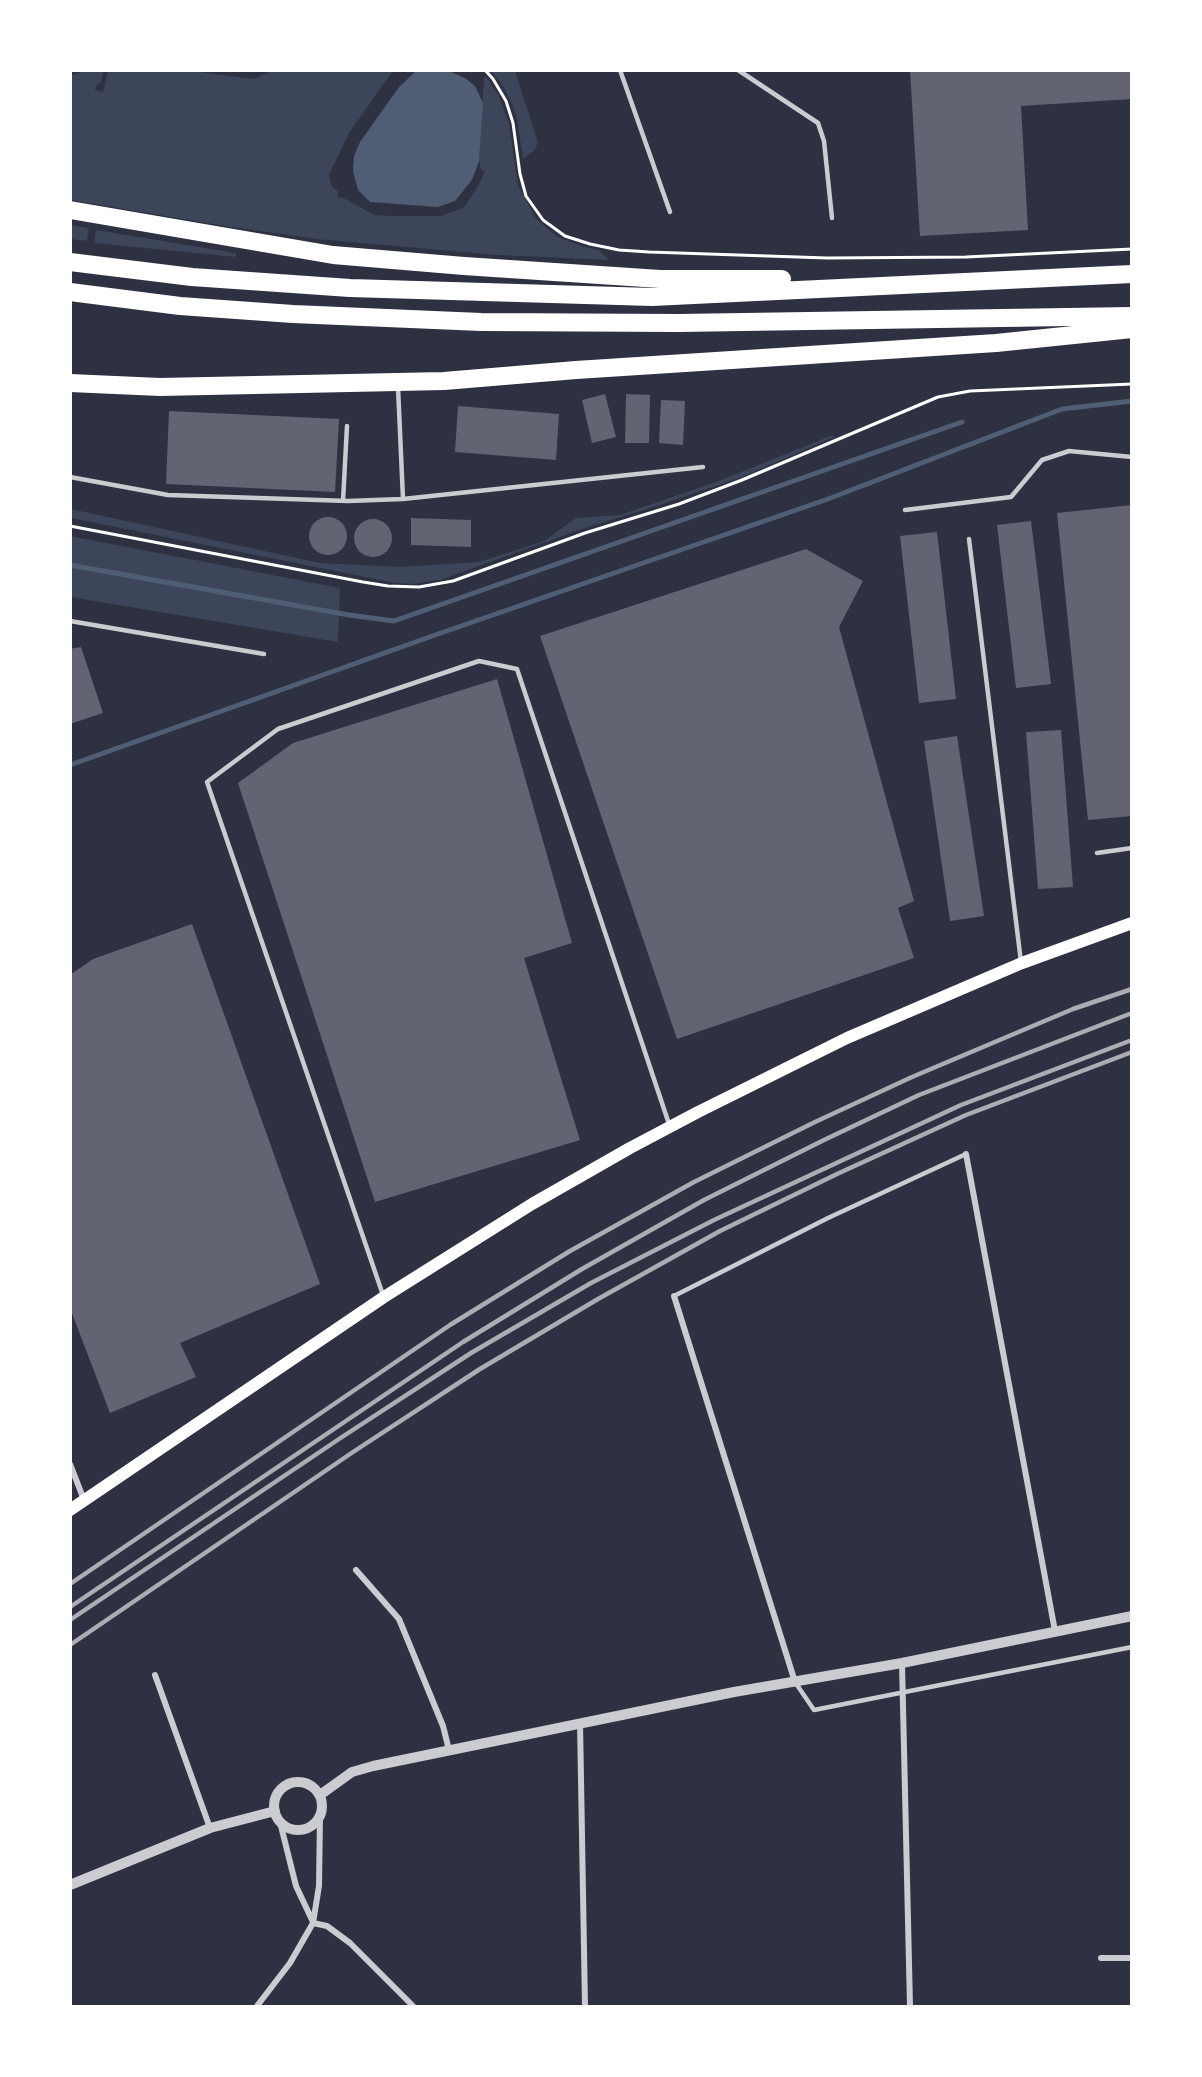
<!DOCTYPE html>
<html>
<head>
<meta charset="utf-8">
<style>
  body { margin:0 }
  #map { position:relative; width:1202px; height:2077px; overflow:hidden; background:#2d3142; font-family:Spectral,serif }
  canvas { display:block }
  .frame { position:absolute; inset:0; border:72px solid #fff; pointer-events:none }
</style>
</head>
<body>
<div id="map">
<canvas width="1202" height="2077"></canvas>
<div class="frame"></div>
</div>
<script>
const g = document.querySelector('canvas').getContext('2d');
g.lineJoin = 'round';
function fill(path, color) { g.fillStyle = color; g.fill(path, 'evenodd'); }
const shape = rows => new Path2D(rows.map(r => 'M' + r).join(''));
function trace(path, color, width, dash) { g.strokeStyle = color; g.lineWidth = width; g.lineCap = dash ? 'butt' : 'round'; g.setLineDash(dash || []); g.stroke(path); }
const green = shape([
  [184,70,254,79,271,71,393,71,349,133,329,175,332,187,338,191,338,197,346,199,374,215,396,216,441,216,464,207,475,191,485,172,481,169,479,161,484,78,487,78,499,96,509,123,518,185,536,219,558,237,581,246,599,250,609,260,497,255,317,239,225,226,71,200,70,76,84,71,104,71,100,84,97,84,95,90,103,92,108,71],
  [491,71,515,71,538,142,535,150,523,159,517,119,512,104,503,86],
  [70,225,89,228,87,241,71,239],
  [96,230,236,253,236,257,94,243],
  [833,435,834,437,742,477,660,505,585,528,440,580,411,584,395,583,71,518,71,509,320,563,400,567,479,562,544,541,576,518,620,515,716,482],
  [70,536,340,588,338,642,71,597]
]);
const water = shape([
  [416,71,449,71,465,78,475,86,483,103,479,161,472,180,455,201,438,207,370,202,358,190,353,171,354,156,360,142,399,87]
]);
const stream = shape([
  [70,565,349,615,394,621,962,422],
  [70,765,438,634,828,499,1062,409,1132,401]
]);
const building = shape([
  [910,70,1132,70,1132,99,1021,106,1028,230,920,236],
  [605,394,616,437,592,443,582,400],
  [626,394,650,395,649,443,625,443],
  [661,400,685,401,683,445,659,443],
  [458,406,559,414,556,460,455,452],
  [169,411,339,419,335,492,166,484],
  [1132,505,1132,816,1088,820,1057,513],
  '309 536a19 19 0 1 1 38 0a19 19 0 1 1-38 0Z',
  [411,518,471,520,471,547,411,545],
  '354 538a19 19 0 1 1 38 0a19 19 0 1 1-38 0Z',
  [1031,521,1051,684,1016,688,997,525],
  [937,532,956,699,919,703,900,536],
  [806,549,863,581,839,627,914,901,898,908,914,958,677,1039,540,636],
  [81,647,103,713,70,724,70,649],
  [497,679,572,943,524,958,580,1140,375,1202,238,783,293,743],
  [1061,730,1073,887,1038,889,1026,732],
  [957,736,984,916,950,921,924,741],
  [192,924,320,1284,180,1343,196,1377,110,1413,70,1308,70,975,93,959]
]);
const path = shape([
  [485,70,493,79,506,101,513,123,520,174,526,196,543,220,565,236,590,244,619,250,649,252,827,258,966,257,1132,249],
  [70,526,363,582,388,586,419,587,453,581,585,533,679,504,742,480,938,397,970,391,1132,384]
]);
const service = shape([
  [620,70,670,212],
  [738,70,818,123,824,141,832,218],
  [398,387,403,499,703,467],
  [70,477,168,495,348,501,403,499],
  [343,501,347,426],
  [905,510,1011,497,1042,460,1069,451,1132,457],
  [969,539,1021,962],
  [70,621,264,654],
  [1097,853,1132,848],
  [383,1295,207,782,278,729,479,661,517,669,669,1124],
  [674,1296,828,1218,966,1154],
  [795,1682,814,1710,1132,1647]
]);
const minor = shape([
  [966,1154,1055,1631],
  [674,1296,795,1682],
  [70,1464,84,1500],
  [356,1570,399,1619,443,1726,449,1750],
  [902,1663,910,2006],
  [155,1675,210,1828],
  [580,1722,585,2006],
  [280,1822,296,1886,313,1922],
  [313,1923,327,1926,350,1943,413,2006],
  [1101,1958,1132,1958],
  [257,2006,290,1963,313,1923,319,1886,320,1816]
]);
const tertiary = shape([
  '274 1806a24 24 0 1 1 48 0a24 24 0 1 1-48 0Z',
  [320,1795,352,1772,373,1766,734,1692,902,1663,1132,1616],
  [70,1885,210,1828,275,1811]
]);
const secondary = shape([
  [70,1510,384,1297,532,1204,630,1148,698,1112,847,1038,1022,963,1132,923]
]);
const motorway = shape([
  [70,210,333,255,464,266,660,279,782,279],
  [70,262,192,277,350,288,652,297,1132,274],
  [70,292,180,306,293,314,481,322,679,323,1132,316],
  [70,383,160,387,444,381,576,370,996,343,1132,329]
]);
const rail = shape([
  [70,1584,450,1325,570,1251,694,1182,815,1122,912,1077,1073,1009,1132,989],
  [70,1607,463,1342,582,1269,704,1200,824,1140,919,1095,1132,1013],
  [70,1620,342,1437,471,1353,591,1283,714,1220,961,1105,1132,1040],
  [70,1645,353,1452,480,1369,598,1299,720,1231,837,1174,966,1115,1132,1052]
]);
fill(green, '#3c4559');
fill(water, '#4f5d75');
trace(stream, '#4f5d75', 5);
fill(building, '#626471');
trace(path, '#fff', 3);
trace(service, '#caccd0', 4.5);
trace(minor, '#caccd0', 6);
trace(tertiary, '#caccd0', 10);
trace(secondary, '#fff', 12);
trace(motorway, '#fff', 18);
trace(rail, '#abadb3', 4.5);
</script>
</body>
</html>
